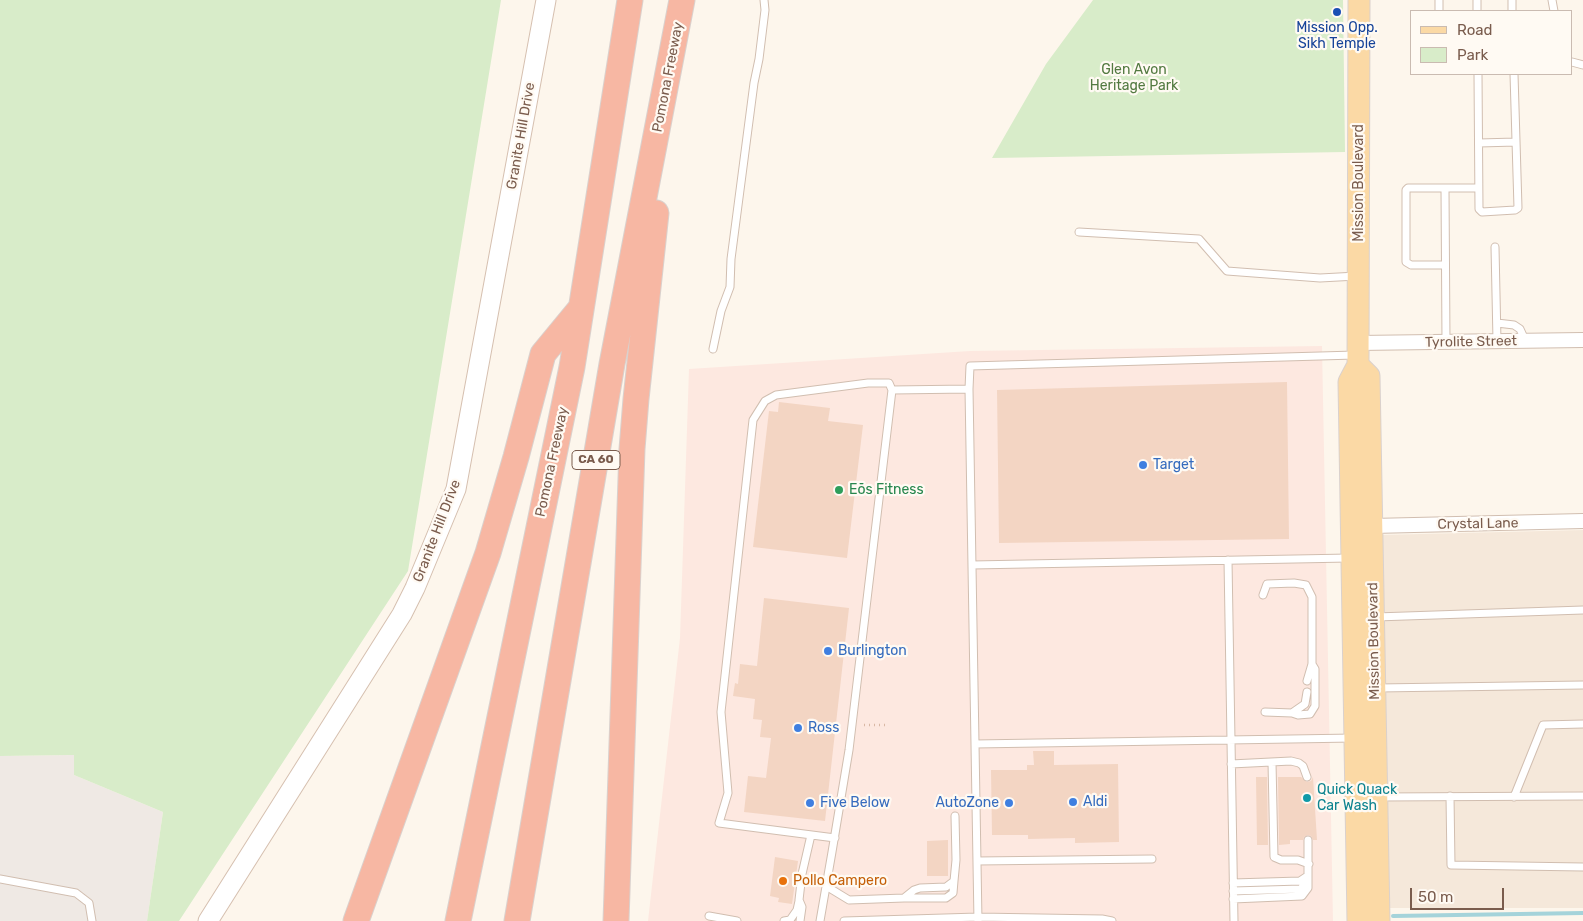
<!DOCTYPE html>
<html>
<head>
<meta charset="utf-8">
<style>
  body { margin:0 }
  #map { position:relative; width:1583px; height:921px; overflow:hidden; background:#fdf6ec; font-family:Rubik,sans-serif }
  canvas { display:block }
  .legend { position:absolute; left:1410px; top:10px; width:162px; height:65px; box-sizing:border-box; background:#fffaf3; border:1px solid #cabbb1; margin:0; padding:6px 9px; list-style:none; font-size:15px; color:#7a5c4d }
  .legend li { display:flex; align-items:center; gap:10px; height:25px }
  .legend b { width:25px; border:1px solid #cabbb1 }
  .scale { position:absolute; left:1410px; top:888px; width:94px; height:22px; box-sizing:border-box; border:2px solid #7a5c4d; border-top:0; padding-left:6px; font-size:15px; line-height:18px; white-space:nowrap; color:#7a5c4d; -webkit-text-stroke:4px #fffaf3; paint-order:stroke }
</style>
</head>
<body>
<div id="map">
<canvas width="1583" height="921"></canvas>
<ul class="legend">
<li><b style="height:6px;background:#fbd9a5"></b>Road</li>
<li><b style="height:14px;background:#d8ecc9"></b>Park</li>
</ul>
<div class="scale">50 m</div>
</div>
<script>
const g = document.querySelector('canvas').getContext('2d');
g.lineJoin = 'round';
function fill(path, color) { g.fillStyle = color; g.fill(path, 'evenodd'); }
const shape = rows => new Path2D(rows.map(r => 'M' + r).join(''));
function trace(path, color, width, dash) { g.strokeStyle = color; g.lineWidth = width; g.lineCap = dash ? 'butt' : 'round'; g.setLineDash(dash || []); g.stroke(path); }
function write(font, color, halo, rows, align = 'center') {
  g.font = font + ' Rubik,sans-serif'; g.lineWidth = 4.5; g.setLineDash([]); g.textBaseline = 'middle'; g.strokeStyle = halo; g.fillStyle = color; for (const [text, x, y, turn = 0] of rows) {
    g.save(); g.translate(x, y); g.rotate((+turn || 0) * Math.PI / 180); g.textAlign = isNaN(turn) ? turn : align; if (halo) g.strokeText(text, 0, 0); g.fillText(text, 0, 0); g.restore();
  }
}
const residential = shape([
  [1583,530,1583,908,1388,908,1386,720,1381,535]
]);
const commercial = shape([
  [1322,346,1333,921,648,921,680,638,689,369,970,351]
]);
const industrial = shape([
  [74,755,74,775,163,812,147,921,0,921,0,756]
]);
const green = shape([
  [0,0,501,0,408,571,179,921,147,921,163,812,74,775,74,755,0,756],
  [1093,0,1343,0,1345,152,992,158,1046,64]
]);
const stream = shape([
  [1393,916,1583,913]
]);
const building = shape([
  [1287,382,1289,539,999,543,997,390],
  [779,402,830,408,828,421,863,425,847,558,753,547,769,411,778,412],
  [764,598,849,608,825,821,744,812,748,776,766,778,771,738,760,737,762,720,753,719,755,699,733,696,735,683,738,684,740,664,757,666],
  [1033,751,1054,751,1054,765,1118,764,1119,842,1075,843,1075,838,1028,839,1028,835,992,835,991,770,1027,770,1027,765,1034,765],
  [1256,777,1267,777,1268,845,1257,845],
  [1278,777,1301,777,1307,782,1311,781,1313,777,1317,840,1313,840,1311,836,1308,835,1304,837,1303,840,1290,840,1290,844,1279,845],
  [948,840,948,876,927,876,927,841],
  [775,857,798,861,792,904,778,902,779,898,770,896]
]);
const path = shape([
  [864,725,887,725]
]);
const lane = shape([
  [1439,0,1439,11],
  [1512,0,1512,11],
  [1552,0,1554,11],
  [1477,11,1477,0],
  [1572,62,1583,65],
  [1478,74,1479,209,1482,212,1515,210,1518,208,1514,74],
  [1479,143,1516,142],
  [1445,189,1446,342],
  [1079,232,1199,239,1227,271,1320,278,1357,276],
  [1495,247,1497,341],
  [1445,265,1411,265,1406,262,1406,190,1408,188,1478,188],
  [1497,323,1514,325,1520,329,1525,340],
  [713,349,721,311,730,287,731,259,754,83,759,59,765,10,764,0],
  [969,389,970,366,1355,355],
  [892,390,969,389,978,921],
  [1228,560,1234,921],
  [972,565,1349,558],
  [1263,595,1267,584,1294,583,1306,585,1312,597,1312,664,1307,681],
  [1376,617,1583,610],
  [1378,688,1583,685],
  [1265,712,1292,713,1305,704,1307,692],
  [1292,713,1298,715,1310,714,1315,706,1315,669,1312,664],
  [975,744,1354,738],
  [1272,762,1274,857,1281,860,1298,860,1309,864],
  [1231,764,1291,761,1299,763,1303,766,1307,777],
  [1450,796,1451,865,1583,867],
  [1380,797,1583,796],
  [1514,797,1543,725,1583,724],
  [977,861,1152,859],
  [0,879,76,893,89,903,92,921],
  [1233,883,1300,881,1306,877],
  [826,886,849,900,904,898,914,890,920,888,946,887,954,881,956,860,955,816],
  [1233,891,1301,889,1307,879],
  [904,898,946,898,953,893,954,881],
  [1233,899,1302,896,1308,888,1308,840],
  [709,916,737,921],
  [784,921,790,920,797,910,799,901],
  [800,921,802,907,799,900,802,874,811,835],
  [820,921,832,852,849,750,892,390,889,383,868,383,776,395,765,401,753,420,721,712,728,793,719,823,835,838],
  [844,921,978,917,1102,919,1112,921]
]);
const street = shape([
  [1358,343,1583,340],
  [1372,526,1583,521]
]);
const secondary = shape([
  [208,921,402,614,415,588,456,489,546,0]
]);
const primary = shape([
  [1358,365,1369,376,1379,921],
  [1358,921,1349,382,1358,365,1359,0]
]);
const highway = shape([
  [356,921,488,553,516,457,543,354,581,308],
  [458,921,572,367,630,0],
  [517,921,612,364,682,0],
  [616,921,632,449,636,399,656,213]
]);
const markers = [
  [1337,12,5,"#1a4fb4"],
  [1143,465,5,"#3f7fe0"],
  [839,490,5,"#2e9e5b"],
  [828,651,5,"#3f7fe0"],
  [798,728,5,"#3f7fe0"],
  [1307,798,5,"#0f9aa8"],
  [1073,802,5,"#3f7fe0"],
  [810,803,5,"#3f7fe0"],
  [1009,803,5,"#3f7fe0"],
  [783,881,5,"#e8710a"]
];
const shields = [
  [596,460,48]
];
const shieldNames = [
  ["CA 60",596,460]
];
const transitNames = [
  ["Mission Opp.",1337,28],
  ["Sikh Temple",1337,44]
];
const parkNames = [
  ["Glen Avon",1134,70],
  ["Heritage Park",1134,86]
];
const streetNames = [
  ["Pomona Freeway",668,77,-79],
  ["Granite Hill Drive",521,136,-80],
  ["Mission Boulevard",1359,183,-90],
  ["Tyrolite Street",1471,342,-1],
  ["Pomona Freeway",552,462,-78],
  ["Crystal Lane",1478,524,-1],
  ["Granite Hill Drive",437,531,-69],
  ["Mission Boulevard",1374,641,-91]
];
const shopNames = [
  ["Target",1153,465],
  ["Burlington",838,651],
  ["Ross",808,728],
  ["Aldi",1083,802],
  ["Five Below",820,803],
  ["AutoZone",999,803,"right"]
];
const leisureNames = [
  ["Eōs Fitness",849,490]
];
const cultureNames = [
  ["Quick Quack",1317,790],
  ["Car Wash",1317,806]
];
const foodNames = [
  ["Pollo Campero",793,881]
];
fill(residential, '#f5e8da');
fill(commercial, '#fde8e0');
fill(industrial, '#efe9e4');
fill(green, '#d8ecc9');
trace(stream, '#a5d3da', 4);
fill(building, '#f3d5c3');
trace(lane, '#d1beb0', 9);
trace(street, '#d1beb0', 16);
trace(secondary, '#d6c0b0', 21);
trace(primary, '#dad1cd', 23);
trace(highway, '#dad1cd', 27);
trace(path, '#d9b8a5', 2.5, [1, 4]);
trace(lane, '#fff', 7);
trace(street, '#fff', 14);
trace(secondary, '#fff', 19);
trace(primary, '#fbd9a5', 21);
trace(highway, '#f7b7a3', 25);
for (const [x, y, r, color] of markers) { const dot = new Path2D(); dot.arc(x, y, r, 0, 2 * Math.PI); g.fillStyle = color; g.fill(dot); trace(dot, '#fffaf3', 2); }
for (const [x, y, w] of shields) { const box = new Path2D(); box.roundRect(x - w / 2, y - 9.5, w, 19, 4); g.fillStyle = '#fffaf3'; g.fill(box); trace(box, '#7a5c4d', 1); }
write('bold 12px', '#7a5c4d', null, shieldNames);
write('14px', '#164399', '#fffaf3', transitNames);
write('14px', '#537a41', '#fffaf3', parkNames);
write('14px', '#7a5c4d', '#fffaf3', streetNames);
write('14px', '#366cbe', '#fffaf3', shopNames, 'left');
write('14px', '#27864d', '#fffaf3', leisureNames, 'left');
write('14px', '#0d838f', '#fffaf3', cultureNames, 'left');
write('14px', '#c56008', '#fffaf3', foodNames, 'left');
</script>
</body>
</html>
